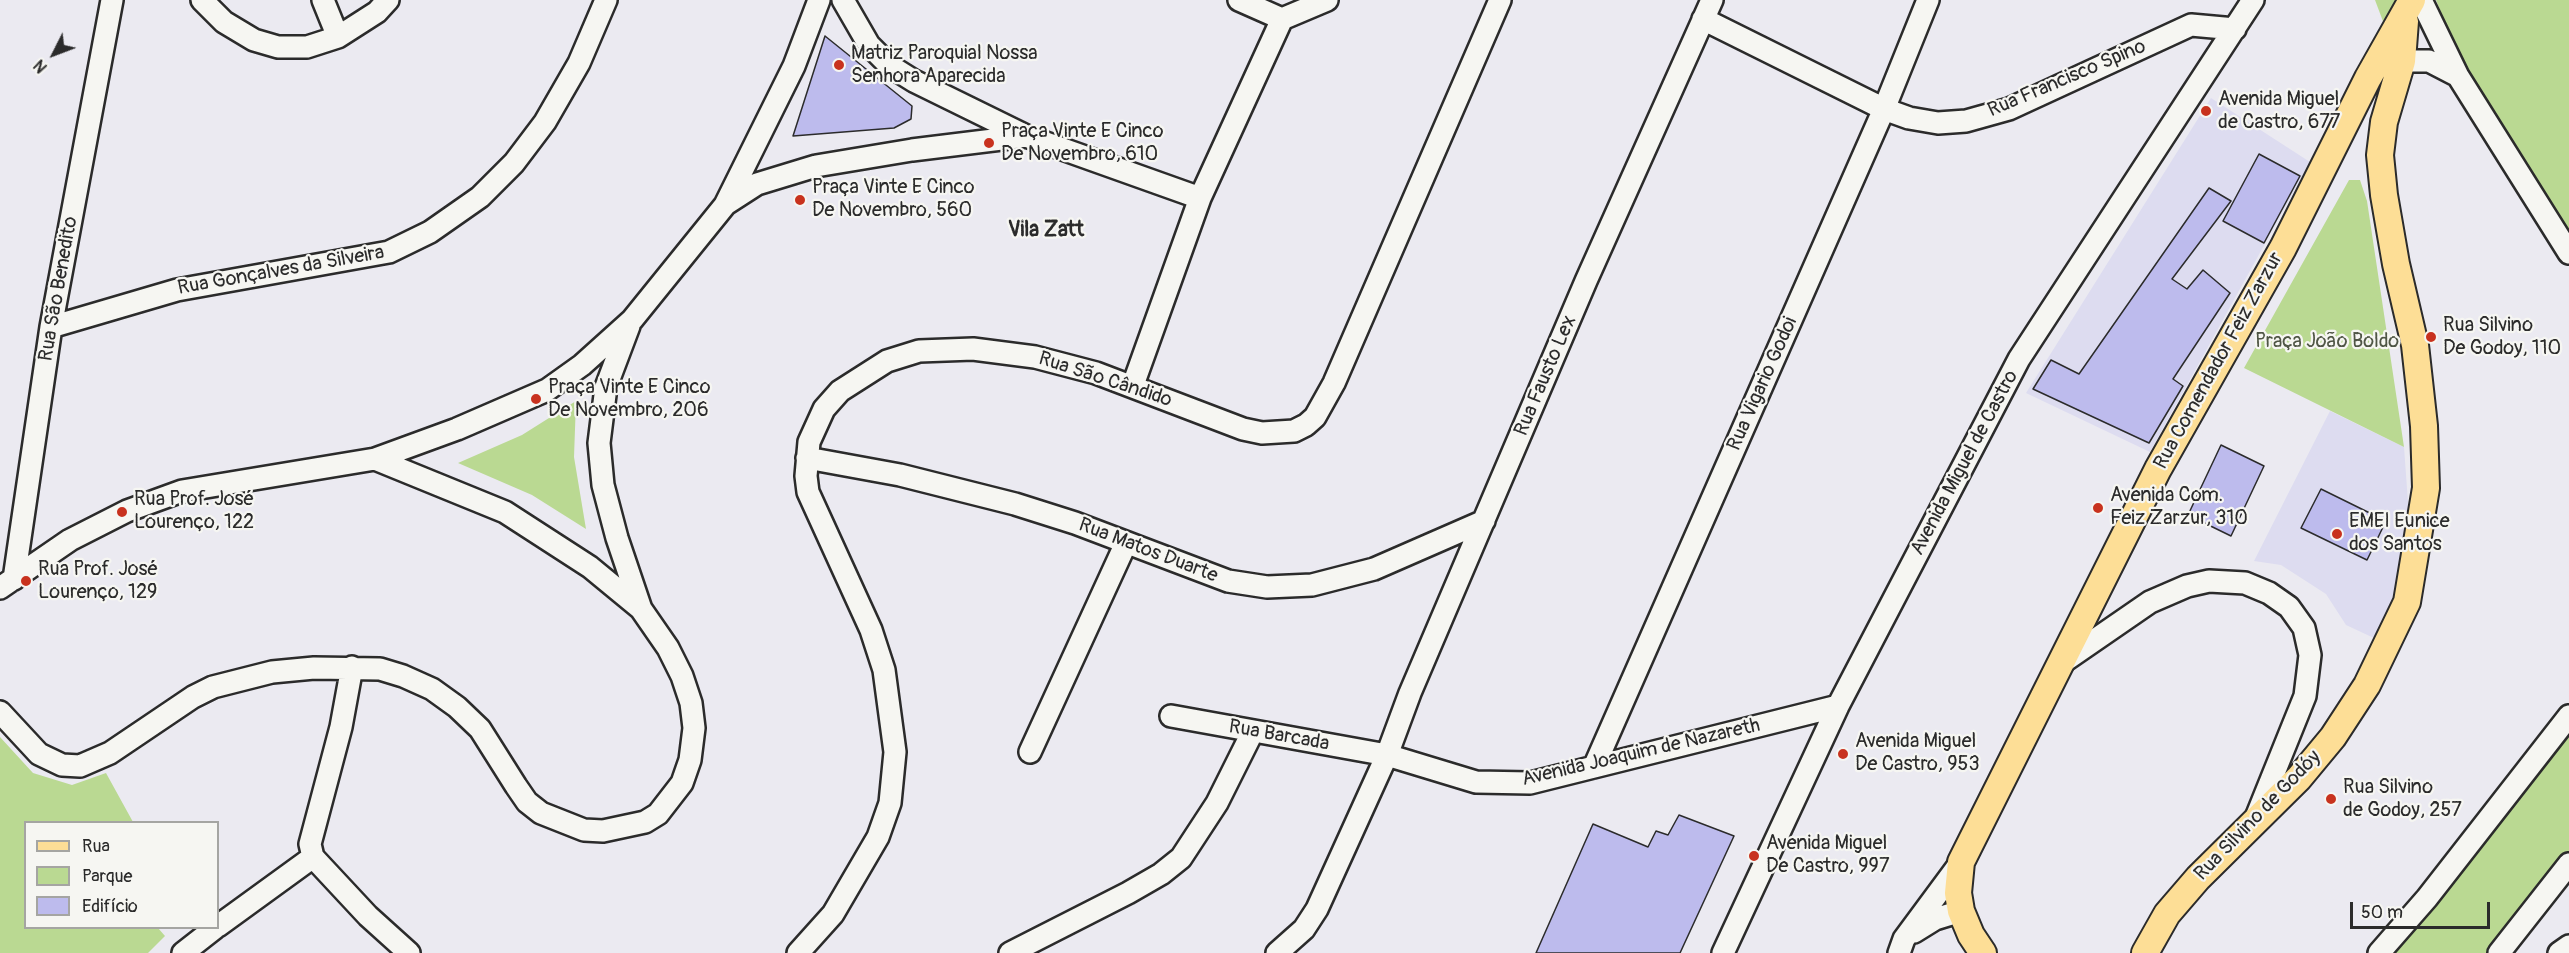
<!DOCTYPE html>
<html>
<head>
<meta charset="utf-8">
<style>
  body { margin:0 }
  #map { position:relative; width:2569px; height:953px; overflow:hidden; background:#ebeaf1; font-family:Pangolin,sans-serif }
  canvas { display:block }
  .legend { position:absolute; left:24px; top:821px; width:195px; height:108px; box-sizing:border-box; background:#f6f6f2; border:2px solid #a5a5a2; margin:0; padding:8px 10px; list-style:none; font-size:18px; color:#2b2b2b }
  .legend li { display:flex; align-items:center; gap:12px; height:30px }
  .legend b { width:30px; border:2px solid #a5a5a2 }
  .north { position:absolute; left:24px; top:24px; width:60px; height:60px; -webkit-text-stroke:4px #f6f6f2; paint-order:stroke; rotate:228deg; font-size:16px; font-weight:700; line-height:24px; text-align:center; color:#2b2b2b }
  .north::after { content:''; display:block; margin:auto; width:21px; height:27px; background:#2b2b2b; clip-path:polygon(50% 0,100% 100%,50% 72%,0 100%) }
  .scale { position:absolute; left:2350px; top:902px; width:140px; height:27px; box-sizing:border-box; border:3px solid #2b2b2b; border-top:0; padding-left:8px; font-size:18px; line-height:21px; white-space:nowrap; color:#2b2b2b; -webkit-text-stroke:4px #f6f6f2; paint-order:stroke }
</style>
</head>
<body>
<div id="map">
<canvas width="2569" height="953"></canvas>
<ul class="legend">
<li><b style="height:8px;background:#fdde96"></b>Rua</li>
<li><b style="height:16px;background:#bad992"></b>Parque</li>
<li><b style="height:16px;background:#bdbbed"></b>Edifício</li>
</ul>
<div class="north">N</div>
<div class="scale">50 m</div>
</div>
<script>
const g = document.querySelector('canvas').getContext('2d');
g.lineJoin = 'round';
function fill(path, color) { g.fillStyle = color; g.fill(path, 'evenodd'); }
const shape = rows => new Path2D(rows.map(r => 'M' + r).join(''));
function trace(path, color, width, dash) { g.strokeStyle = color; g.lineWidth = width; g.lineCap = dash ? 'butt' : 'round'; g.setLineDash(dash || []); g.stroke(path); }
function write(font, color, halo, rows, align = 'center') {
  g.font = font + ' Pangolin,sans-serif'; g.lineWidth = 4.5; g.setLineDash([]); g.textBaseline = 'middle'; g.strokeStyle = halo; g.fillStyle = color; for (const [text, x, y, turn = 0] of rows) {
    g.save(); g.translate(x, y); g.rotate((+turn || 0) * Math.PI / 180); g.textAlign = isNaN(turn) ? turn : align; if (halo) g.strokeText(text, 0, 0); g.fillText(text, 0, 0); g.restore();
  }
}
const built = shape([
  [2211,98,2310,162,2150,452,2026,393],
  [2330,411,2404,447,2409,516,2398,590,2376,639,2346,625,2326,594,2281,565,2254,561]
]);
const green = shape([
  [2375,0,2402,0,2387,32],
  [2436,0,2569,0,2569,243,2467,79],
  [2349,180,2360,180,2367,201,2404,447,2244,368],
  [576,401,574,457,586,529,532,495,458,463,522,435],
  [2569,727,2569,856,2492,953,2391,953],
  [0,737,33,773,72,785,106,773,133,822,26,822,26,928,158,928,165,936,148,953,0,953]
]);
const building = shape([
  [825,36,912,106,911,119,894,128,793,136,825,36],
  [2259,154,2300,176,2264,243,2223,221,2259,154],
  [2209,188,2231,201,2172,279,2187,289,2203,270,2230,293,2173,379,2183,386,2149,443,2033,389,2051,360,2079,374,2209,188],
  [2221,445,2264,466,2231,536,2188,515,2221,445],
  [2321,489,2386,521,2367,560,2301,528,2321,489],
  [1679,815,1734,836,1680,953,1536,953,1593,824,1648,847,1656,831,1668,835,1679,815]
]);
const minor = shape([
  [202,0,224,22,254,40,278,47,307,47,338,37,377,12,388,0],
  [323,0,338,37],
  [843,0,869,45,890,66,914,81,1026,136,1200,198],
  [1239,0,1282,19],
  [2421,0,2458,76,2569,253],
  [1703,19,1884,109,1909,118,1938,123,1966,121,2009,109,2191,25,2235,29],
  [2402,61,2429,61,2458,76],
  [726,204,757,184,816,166,912,150,1026,136],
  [629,326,606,387,599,443,603,485,617,538,641,609],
  [51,327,177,290,389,252,430,232,480,197,514,163,545,122,579,63,606,0],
  [1133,385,1200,198,1282,19,1327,0],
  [807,458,900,475,1015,504,1075,523,1228,581,1267,587,1312,585,1374,569,1484,521],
  [14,579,51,327,112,0],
  [0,588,70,540,127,511,182,491,375,459,457,429,547,390,582,365,632,320,725,205,794,66,819,0],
  [2060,664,2150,602,2187,586,2209,581,2245,583,2269,593,2289,607,2304,628,2310,655,2305,696,2257,815],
  [0,712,39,754,62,765,80,766,110,753,193,697,213,687,272,672,314,668,380,669,403,676,432,689,457,707,480,729,516,786,527,802,541,813,584,830,603,831,645,822,658,814,682,783,690,760,694,728,691,703,682,676,668,648,641,609,590,567,505,512,375,459],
  [1171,716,1387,755,1410,693,1586,281,1712,0],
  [1030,752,1126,543],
  [1594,767,1884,109,1928,0],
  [313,857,310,844,341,727,352,667],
  [218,926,313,857,368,916,409,953],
  [1914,932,1935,919,1961,911],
  [183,953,215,928],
  [798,953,833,914,878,837,890,803,895,752,884,670,871,630,808,492,806,476,809,442,824,409,840,391,887,361,919,351,973,349,1035,357,1096,373,1243,429,1262,433,1294,431,1306,425,1315,417,1334,383,1500,0],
  [1010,953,1128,893,1161,874,1181,858,1217,803,1253,731],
  [1277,953,1304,929,1317,909,1387,755,1476,782,1530,783,1838,706],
  [1723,953,1838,706,2019,359,2253,0],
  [1899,953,1904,939,1961,862],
  [2379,953,2427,898,2569,716],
  [2499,953,2569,864],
  [2559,953,2569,946]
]);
const major = shape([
  [1983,953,1971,935,1961,911,1958,893,1961,862,2158,469,2283,248,2368,78,2412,0],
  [2145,953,2167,914,2198,878,2299,778,2333,737,2367,685,2407,602,2426,488,2424,426,2415,345,2396,264,2384,195,2380,155,2384,122,2402,61,2405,21]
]);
const markers = [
  [839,65,6,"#c8321e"],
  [2206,111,6,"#c8321e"],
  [989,143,6,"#c8321e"],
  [800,200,6,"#c8321e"],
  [2431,337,6,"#c8321e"],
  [536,399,6,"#c8321e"],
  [2098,508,6,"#c8321e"],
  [122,512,6,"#c8321e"],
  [2337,534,6,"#c8321e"],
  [26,581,6,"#c8321e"],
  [1843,754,6,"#c8321e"],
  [2331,799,6,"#c8321e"],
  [1754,856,6,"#c8321e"]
];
const poiNames = [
  ["Matriz Paroquial Nossa",851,54],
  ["Senhora Aparecida",851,77],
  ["Avenida Miguel",2218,100],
  ["de Castro, 677",2218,123],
  ["Praça Vinte E Cinco",1001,132],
  ["De Novembro, 610",1001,155],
  ["Praça Vinte E Cinco",812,188],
  ["De Novembro, 560",812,211],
  ["Rua Silvino",2443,326],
  ["De Godoy, 110",2443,349],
  ["Praça Vinte E Cinco",548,388],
  ["De Novembro, 206",548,411],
  ["Avenida Com.",2110,496],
  ["Feiz Zarzur, 310",2110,519],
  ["Rua Prof. José",134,500],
  ["Lourenço, 122",134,523],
  ["EMEI Eunice",2349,522],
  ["dos Santos",2349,545],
  ["Rua Prof. José",38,570],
  ["Lourenço, 129",38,593],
  ["Avenida Miguel",1855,742],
  ["De Castro, 953",1855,765],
  ["Rua Silvino",2343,788],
  ["de Godoy, 257",2343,811],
  ["Avenida Miguel",1766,844],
  ["De Castro, 997",1766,867]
];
const streetNames = [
  ["Rua Francisco Spino",2067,79,-23],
  ["Rua Gonçalves da Silveira",281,271,-10],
  ["Rua São Benedito",59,289,-80],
  ["Rua Comendador Feiz Zarzur",2219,361,-61],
  ["Rua Fausto Lex",1546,376,-67],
  ["Rua São Cândido",1105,380,18],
  ["Rua Vigario Godoi",1763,384,-66],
  ["Avenida Miguel de Castro",1965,463,-62],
  ["Rua Matos Duarte",1148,551,21],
  ["Rua Barcada",1279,736,10],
  ["Avenida Joaquim de Nazareth",1641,753,-13],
  ["Rua Silvino de Godóy",2258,816,-46]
];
const parkNames = [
  ["Praça João Boldo",2327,342]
];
const neighbourhoodNames = [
  ["Vila Zatt",1046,231]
];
fill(built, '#dddcf0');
fill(green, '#bad992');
fill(building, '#bdbbed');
trace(building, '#2b2b2b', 1.5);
trace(minor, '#2b2b2b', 26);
trace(major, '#2b2b2b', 30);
trace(minor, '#f6f6f2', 21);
trace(major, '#fdde96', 26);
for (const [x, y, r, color] of markers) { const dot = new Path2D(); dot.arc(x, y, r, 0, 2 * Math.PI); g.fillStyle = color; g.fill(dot); trace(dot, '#f6f6f2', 2); }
write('20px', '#2b2b2b', '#f6f6f2', poiNames, 'left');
write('20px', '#2b2b2b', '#f6f6f2', streetNames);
write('20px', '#4f5645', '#f6f6f2', parkNames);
write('bold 21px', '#2b2b2b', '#f6f6f2', neighbourhoodNames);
</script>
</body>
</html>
